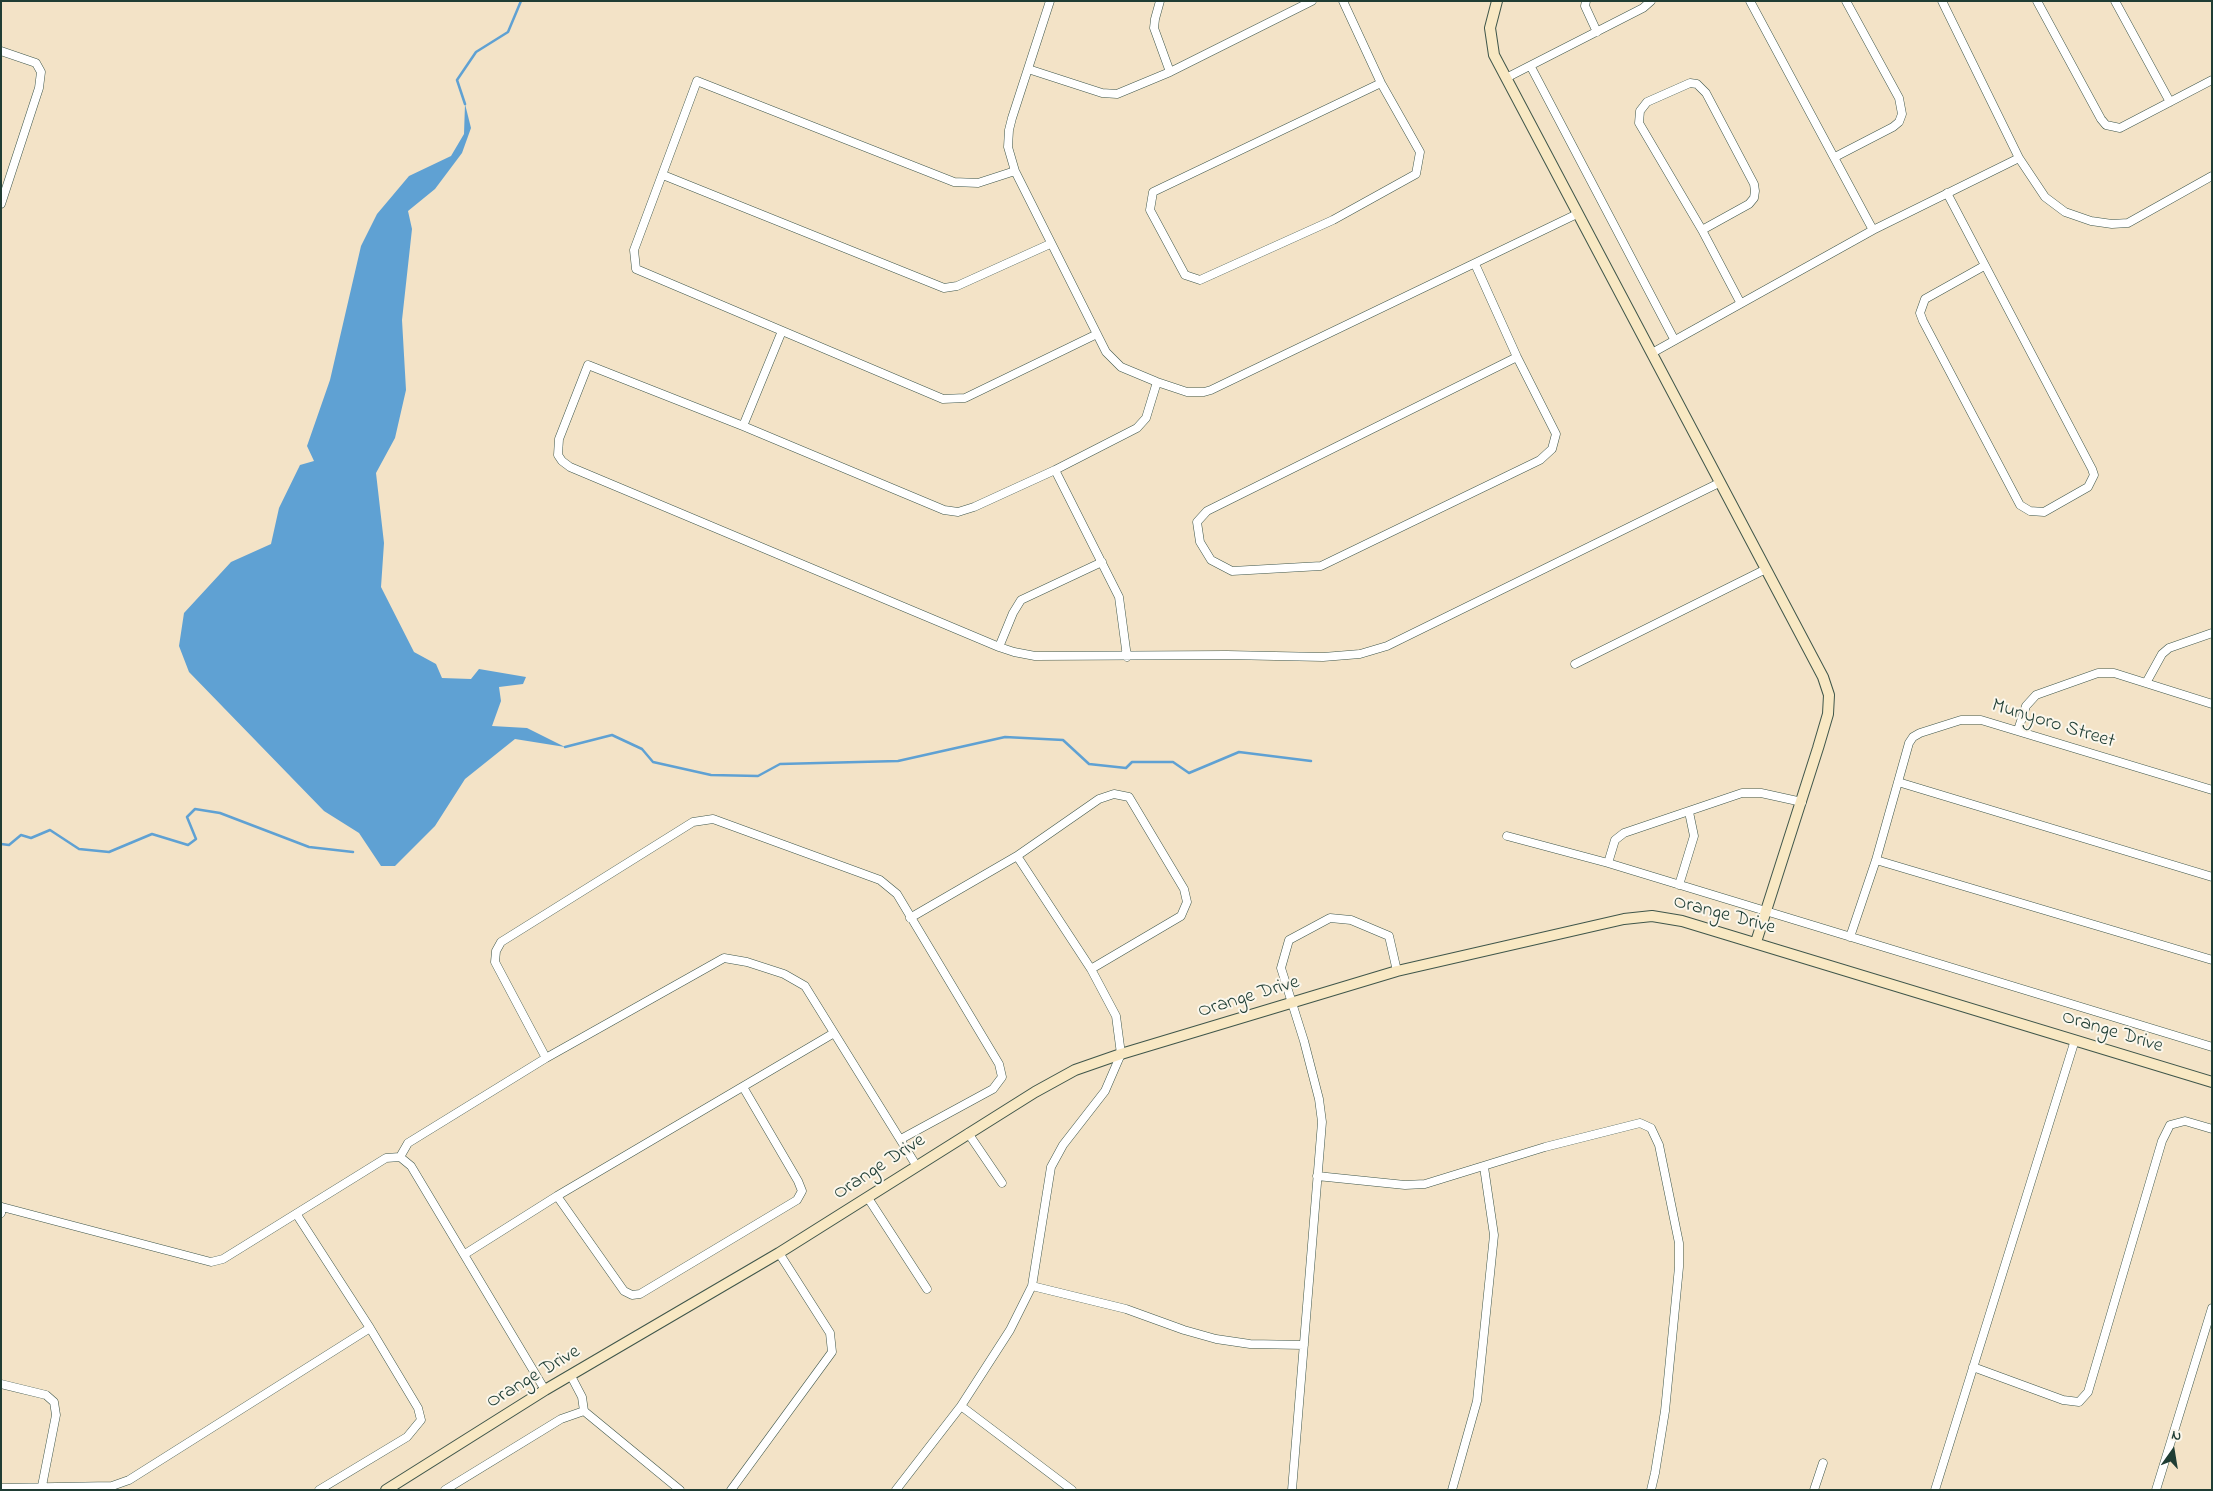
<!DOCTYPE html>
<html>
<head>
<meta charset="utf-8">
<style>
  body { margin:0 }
  #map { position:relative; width:2213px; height:1491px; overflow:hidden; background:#f3e3c7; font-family:"Indie Flower",sans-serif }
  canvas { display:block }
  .frame { position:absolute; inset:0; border:2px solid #1f3d34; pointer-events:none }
  .north { position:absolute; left:2148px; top:1426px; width:50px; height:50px; -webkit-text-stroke:4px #fbf7ec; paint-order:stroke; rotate:13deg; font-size:14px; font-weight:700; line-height:20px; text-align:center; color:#1f3d34 }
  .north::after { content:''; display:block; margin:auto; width:18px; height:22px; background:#1f3d34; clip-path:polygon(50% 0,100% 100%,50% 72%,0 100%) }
</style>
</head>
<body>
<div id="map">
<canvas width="2213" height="1491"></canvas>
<div class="frame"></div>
<div class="north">N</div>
</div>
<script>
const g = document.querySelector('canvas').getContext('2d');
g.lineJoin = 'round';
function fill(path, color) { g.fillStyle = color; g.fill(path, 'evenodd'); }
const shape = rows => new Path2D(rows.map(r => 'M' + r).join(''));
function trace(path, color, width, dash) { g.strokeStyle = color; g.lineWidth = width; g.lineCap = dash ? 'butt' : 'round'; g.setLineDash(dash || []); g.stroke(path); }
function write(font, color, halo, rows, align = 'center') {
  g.font = font + ' "Indie Flower",sans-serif'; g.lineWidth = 4; g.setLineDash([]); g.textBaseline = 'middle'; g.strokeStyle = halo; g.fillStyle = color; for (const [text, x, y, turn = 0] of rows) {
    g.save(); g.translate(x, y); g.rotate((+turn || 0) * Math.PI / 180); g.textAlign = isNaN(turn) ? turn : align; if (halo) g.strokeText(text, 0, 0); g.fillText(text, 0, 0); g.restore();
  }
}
const water = shape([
  [465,104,471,128,462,153,435,189,408,211,412,229,402,320,406,390,395,438,376,473,384,543,381,587,414,652,436,664,442,678,471,679,479,669,526,677,523,684,499,687,501,701,492,726,527,728,565,747,515,739,465,779,435,826,395,866,381,866,359,833,324,811,189,672,179,646,184,613,231,562,271,544,279,508,300,465,314,461,307,446,330,380,361,246,377,214,409,176,451,156,464,134]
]);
const stream = shape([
  [465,104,457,80,476,52,508,32,521,1],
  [565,747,612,735,642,749,653,762,711,775,758,776,780,764,898,761,1005,737,1063,740,1089,764,1126,768,1132,762,1173,762,1189,773,1239,752,1311,761],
  [1,844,9,845,21,835,31,838,50,830,79,849,109,852,152,834,188,845,196,839,187,817,195,809,220,813,309,847,353,852]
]);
const street = shape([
  [1050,1,1012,118,1009,130,1008,147,1015,171,1106,352,1121,367,1157,382,1187,392,1204,392,1211,390,1577,214],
  [1160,1,1155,19,1154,28,1170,72],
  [1343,1,1381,83,1420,152,1416,174,1333,220,1200,280,1185,275,1150,210,1153,192,1381,83],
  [1586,1,1585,6,1597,32],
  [1750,1,1873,230],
  [1942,1,2019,158],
  [2037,1,2101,119,2106,125,2120,128,2212,80],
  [2115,1,2170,102],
  [1,51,36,63,41,72,39,88,1,204],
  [1531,67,1674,339],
  [1028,69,1102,93,1117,94,1170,72,1312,1],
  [1506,78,1643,8,1651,1],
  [1835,157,1893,127,1899,122,1902,114,1899,98,1846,1],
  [1015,171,978,183,954,182,697,81,634,250,636,269,943,399,965,398,1097,334],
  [663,175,944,288,957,286,1050,244],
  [1947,193,2092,469,2094,475,2088,487,2044,512,2030,511,2020,505,1923,321,1920,313,1925,299,1984,266],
  [1702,230,1749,204,1754,198,1755,191,1754,184,1706,93,1697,84,1690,83,1647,102,1640,111,1639,123,1702,230,1740,302],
  [1475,264,1517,357,1556,434,1552,449,1540,460,1321,566,1232,571,1211,560,1200,542,1197,522,1207,511,1517,357],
  [1652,353,1873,230,2019,158,2045,197,2065,212,2091,221,2112,224,2128,223,2212,176],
  [1157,382,1146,418,1137,428,1055,470,974,507,958,512,944,510,743,426,588,365,559,439,558,455,562,461,570,467,999,647,1014,652,1035,656,1227,655,1323,657,1360,654,1387,646,1719,483],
  [743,426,782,331],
  [1055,470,1119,597,1127,657],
  [999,647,1013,613,1021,600,1102,562],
  [1575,664,1766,569],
  [2146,683,2162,654,2169,648,2212,633],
  [2018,730,2026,706,2036,695,2098,673,2114,673,2212,704],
  [1898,782,2212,877],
  [1507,836,1608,863,2212,1047],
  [1876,860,2212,960],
  [1608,863,1615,840,1624,833,1742,793,1761,793,1802,802],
  [1679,885,1694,836,1689,812],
  [910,918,1017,856,1099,799,1114,794,1129,797,1184,889,1187,902,1181,916,1091,969],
  [1850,937,1876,860,1909,743,1913,737,1920,733,1961,720,1981,720,2212,790],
  [546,1058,495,962,496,951,501,942,693,822,713,819,880,880,897,894,999,1064,1002,1077,993,1089,901,1139],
  [968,1133,1002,1183],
  [400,1157,408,1143,546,1058,724,958,747,962,784,974,805,986,916,1165],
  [1317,1176,1405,1185,1425,1184,1545,1147,1640,1123,1651,1128,1659,1145,1679,1243,1679,1267,1665,1411,1655,1473,1651,1490],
  [557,1196,624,1291,632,1295,640,1294,797,1200,802,1191,798,1181,743,1087],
  [868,1198,927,1289],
  [1,1213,2,1207,211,1262,223,1259,386,1158,400,1157,411,1166,545,1390],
  [297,1215,370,1328,418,1408,421,1420,407,1437,319,1490],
  [465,1254,557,1196,834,1033],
  [1032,1286,1126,1309,1184,1330,1216,1339,1250,1344,1304,1345],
  [1973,1367,2063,1400,2079,1402,2088,1392,2162,1141,2170,1125,2185,1121,2212,1129],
  [571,1376,582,1397,584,1411],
  [1,1384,46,1395,54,1402,56,1415,42,1486],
  [961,1406,1072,1490],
  [1,1488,112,1486,129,1480,370,1328],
  [445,1490,561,1419,584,1411,680,1490],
  [731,1490,832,1352,830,1333,779,1253],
  [896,1490,961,1406,1010,1330,1032,1286,1051,1167,1063,1145,1105,1091,1121,1054,1116,1016,1091,969,1017,856],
  [1292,1490,1322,1122,1319,1099,1304,1041,1281,968,1289,940,1330,918,1351,920,1389,936,1397,971],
  [1452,1490,1477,1401,1494,1235,1484,1167],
  [1814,1490,1823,1463],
  [1935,1490,2075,1040],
  [2156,1490,2212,1308]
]);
const secondary = shape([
  [1497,1,1490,28,1494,55,1823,677,1829,695,1828,714,1818,748,1756,942],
  [386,1490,545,1390,779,1253,1035,1092,1075,1070,1121,1054,1397,971,1624,919,1652,916,1682,921,2212,1082]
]);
const streetNames = [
  ["Munyoro Street",2053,725,17],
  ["Orange Drive",1724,916,15],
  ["Orange Drive",1249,998,-17],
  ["Orange Drive",2112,1033,17],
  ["Orange Drive",880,1168,-33],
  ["Orange Drive",534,1378,-31]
];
fill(water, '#5fa1d3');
trace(stream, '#5fa1d3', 2.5);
trace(street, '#3f564a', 9);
trace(secondary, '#3f564a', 12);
trace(street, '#fff', 8);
trace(secondary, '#f8e8c3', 10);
write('20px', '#1f3d34', '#fbf7ec', streetNames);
</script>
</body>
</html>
